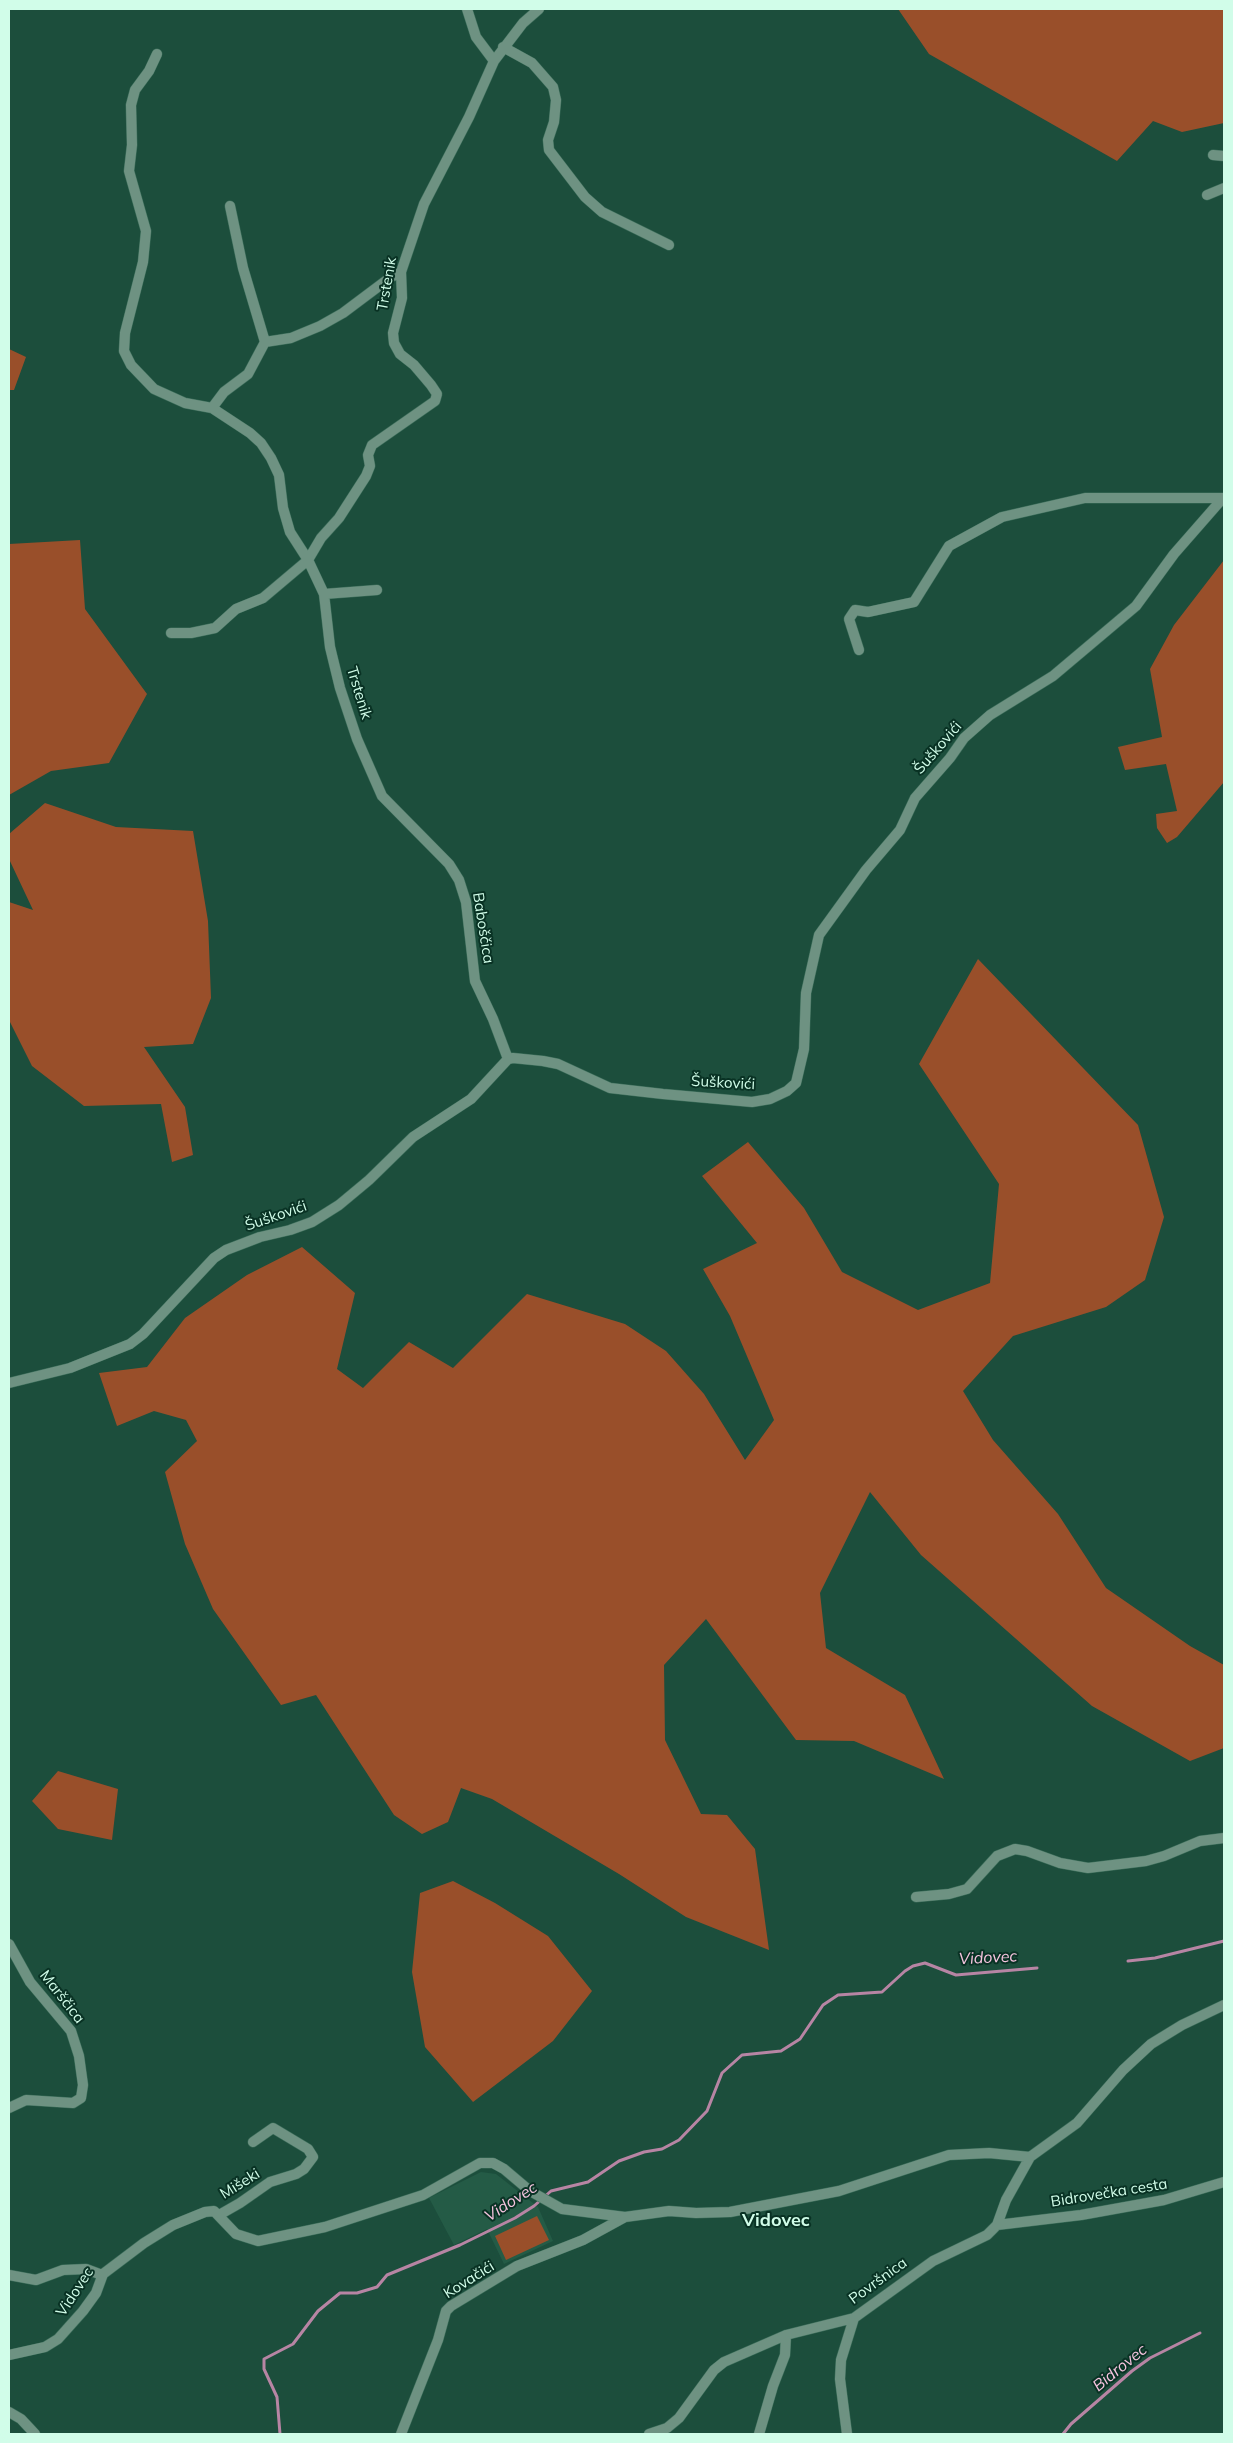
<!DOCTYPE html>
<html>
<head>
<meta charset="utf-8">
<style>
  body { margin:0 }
  #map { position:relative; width:1233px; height:2443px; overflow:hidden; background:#1c4e3c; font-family:Mulish,sans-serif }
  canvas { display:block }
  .frame { position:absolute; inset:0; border:10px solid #d1fde9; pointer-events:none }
</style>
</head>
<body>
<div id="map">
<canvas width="1233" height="2443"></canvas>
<div class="frame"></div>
</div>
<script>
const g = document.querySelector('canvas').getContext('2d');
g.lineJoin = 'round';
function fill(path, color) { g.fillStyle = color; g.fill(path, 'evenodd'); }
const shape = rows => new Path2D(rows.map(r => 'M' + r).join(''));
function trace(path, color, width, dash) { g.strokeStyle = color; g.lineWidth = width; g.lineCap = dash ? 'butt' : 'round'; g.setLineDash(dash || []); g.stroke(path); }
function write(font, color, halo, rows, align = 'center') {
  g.font = font + ' Mulish,sans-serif'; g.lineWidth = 4; g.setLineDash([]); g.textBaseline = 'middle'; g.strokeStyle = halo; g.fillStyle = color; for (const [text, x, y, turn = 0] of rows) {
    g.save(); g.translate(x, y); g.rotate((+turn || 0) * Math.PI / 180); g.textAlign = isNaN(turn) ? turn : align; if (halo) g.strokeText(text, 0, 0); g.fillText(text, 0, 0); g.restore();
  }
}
const built = shape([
  [481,2172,496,2174,538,2207,553,2241,504,2264,487,2229,454,2245,429,2198]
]);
const green = shape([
  [898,9,1224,9,1224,123,1182,132,1153,121,1117,161,929,54],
  [9,349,26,357,14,390,9,390],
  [80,540,85,609,147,694,109,763,51,771,9,795,9,544],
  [1224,560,1224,782,1177,837,1167,843,1157,828,1156,814,1177,811,1166,764,1125,770,1118,747,1162,737,1150,669,1174,625],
  [45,803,116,827,193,831,208,921,211,998,193,1044,144,1047,185,1107,193,1155,172,1162,161,1104,84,1106,32,1066,9,1020,9,902,33,910,9,859,9,834],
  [978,959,1138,1125,1164,1217,1145,1280,1106,1307,1013,1336,963,1391,993,1440,1058,1514,1106,1588,1190,1646,1224,1665,1224,1748,1190,1761,1092,1706,921,1555,870,1492,820,1593,826,1648,905,1695,944,1779,854,1741,796,1740,706,1619,664,1665,665,1740,701,1814,727,1815,755,1849,769,1950,686,1917,619,1874,492,1799,461,1788,448,1822,422,1834,394,1815,316,1695,281,1705,213,1609,185,1544,165,1472,197,1441,186,1420,154,1411,117,1426,99,1373,147,1367,185,1318,247,1275,302,1247,355,1293,337,1369,363,1388,409,1342,453,1368,527,1294,625,1324,666,1351,704,1394,745,1460,774,1420,730,1316,703,1269,757,1243,702,1176,748,1142,804,1208,842,1272,918,1310,990,1283,999,1184,919,1064],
  [58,1771,118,1789,112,1840,58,1829,32,1801],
  [453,1881,495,1903,548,1936,592,1991,553,2041,473,2102,425,2047,412,1972,420,1893],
  [537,2216,549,2240,506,2260,495,2236]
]);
const stream = shape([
  [1128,1961,1155,1958,1224,1941],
  [280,2434,277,2397,264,2369,264,2359,293,2344,318,2311,340,2293,357,2293,377,2287,387,2275,460,2245,515,2218,534,2206,551,2191,588,2182,619,2161,644,2152,662,2149,679,2140,707,2111,722,2073,742,2055,781,2051,800,2039,823,2005,838,1995,882,1992,905,1971,913,1966,925,1963,956,1975,1037,1968],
  [1063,2434,1071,2424,1132,2371,1150,2358,1200,2333]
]);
const minor = shape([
  [467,9,476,37,494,61],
  [503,47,532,63,553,87,556,100,554,122,548,140,549,150,585,197,602,212,669,245],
  [157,54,149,71,135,90,131,105,132,145,129,171,146,231,143,262,125,333,124,351,131,365,154,389,185,403,212,408],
  [1213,155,1224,156],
  [1207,195,1224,188],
  [265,342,291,338,320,326,343,313,391,277,401,272],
  [324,594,377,590],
  [171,633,191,633,215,628,236,609,263,598,308,560,290,532,283,508,279,475,271,458,261,443,250,433,212,408,224,392,248,374,265,342,243,268,230,206],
  [859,650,849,619,855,610,868,612,914,602,949,546,1002,517,1085,498,1224,498],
  [508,1059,493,1019,475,981,466,902,459,880,449,864,382,796,357,739,340,688,330,647,324,594,308,560,321,538,339,518,366,476,370,466,368,455,372,445,435,401,437,394,431,385,414,365,400,354,394,343,393,333,402,298,401,272,424,204,469,117,494,61,523,23,539,9],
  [9,1383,70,1368,130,1344,143,1334,214,1258,226,1250,260,1237,290,1230,312,1222,339,1205,369,1180,413,1137,471,1099,508,1059,513,1058,543,1061,558,1064,610,1088,663,1094,752,1102,770,1099,787,1091,796,1083,804,1049,806,993,819,935,866,870,900,830,915,798,950,758,964,738,990,715,1053,676,1136,606,1174,554,1223,498],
  [916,1897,949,1894,967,1889,997,1856,1015,1849,1027,1851,1060,1863,1088,1868,1146,1861,1164,1856,1200,1841,1224,1838],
  [9,1944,30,1982,71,2031,79,2056,83,2085,81,2098,73,2103,26,2100,9,2108],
  [219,2215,240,2203,270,2182,296,2174,304,2169,313,2157,308,2149,273,2128,253,2142],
  [997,2225,1081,2215,1164,2200,1224,2182],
  [9,2275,36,2280,63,2270,86,2269,102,2275],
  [9,2355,45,2347,58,2339,83,2311,96,2293,103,2274,144,2243,173,2225,205,2212,214,2211,236,2234,258,2241,325,2227,423,2195,480,2163,493,2163,504,2169,530,2191,562,2209,625,2217,669,2211,696,2213,730,2212,839,2191,949,2155,989,2153,1030,2157,1077,2123,1123,2070,1151,2044,1182,2025,1224,2005],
  [9,2412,21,2419,35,2434],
  [401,2434,438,2340,446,2311,451,2306,517,2266,583,2240,625,2217],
  [649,2434,667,2428,679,2418,714,2370,724,2362,786,2335,854,2318,933,2261,987,2235,997,2225,1006,2200,1030,2157],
  [759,2434,773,2386,785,2355,786,2335],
  [847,2434,840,2379,841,2360,854,2318]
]);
const streetNames = [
  ["Trstenik",387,284,-80],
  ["Trstenik",359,693,73],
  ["Šuškovići",938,748,-49],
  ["Baboščica",483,928,81],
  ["Šuškovići",723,1083,3],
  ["Šuškovići",276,1216,-19],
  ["Marščica",62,1997,52],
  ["Mišeki",240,2184,-32],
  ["Bidrovečka cesta",1109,2193,-9],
  ["Kovačići",469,2280,-32],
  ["Površnica",878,2281,-36],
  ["Vidovec",75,2292,-57]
];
const waterNames = [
  ["Vidovec",988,1958,-3],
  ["Vidovec",511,2202,-33],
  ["Bidrovec",1120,2368,-39]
];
const quarterNames = [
  ["Vidovec",776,2221]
];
fill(built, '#245b46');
fill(green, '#994f2a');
trace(stream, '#b785a4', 3);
trace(minor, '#3d6e5b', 11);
trace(minor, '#6e9282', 10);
write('15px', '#d1fde9', '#093224', streetNames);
write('italic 16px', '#f7c5e0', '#093224', waterNames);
write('bold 18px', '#d1fde9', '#093224', quarterNames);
</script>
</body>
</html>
